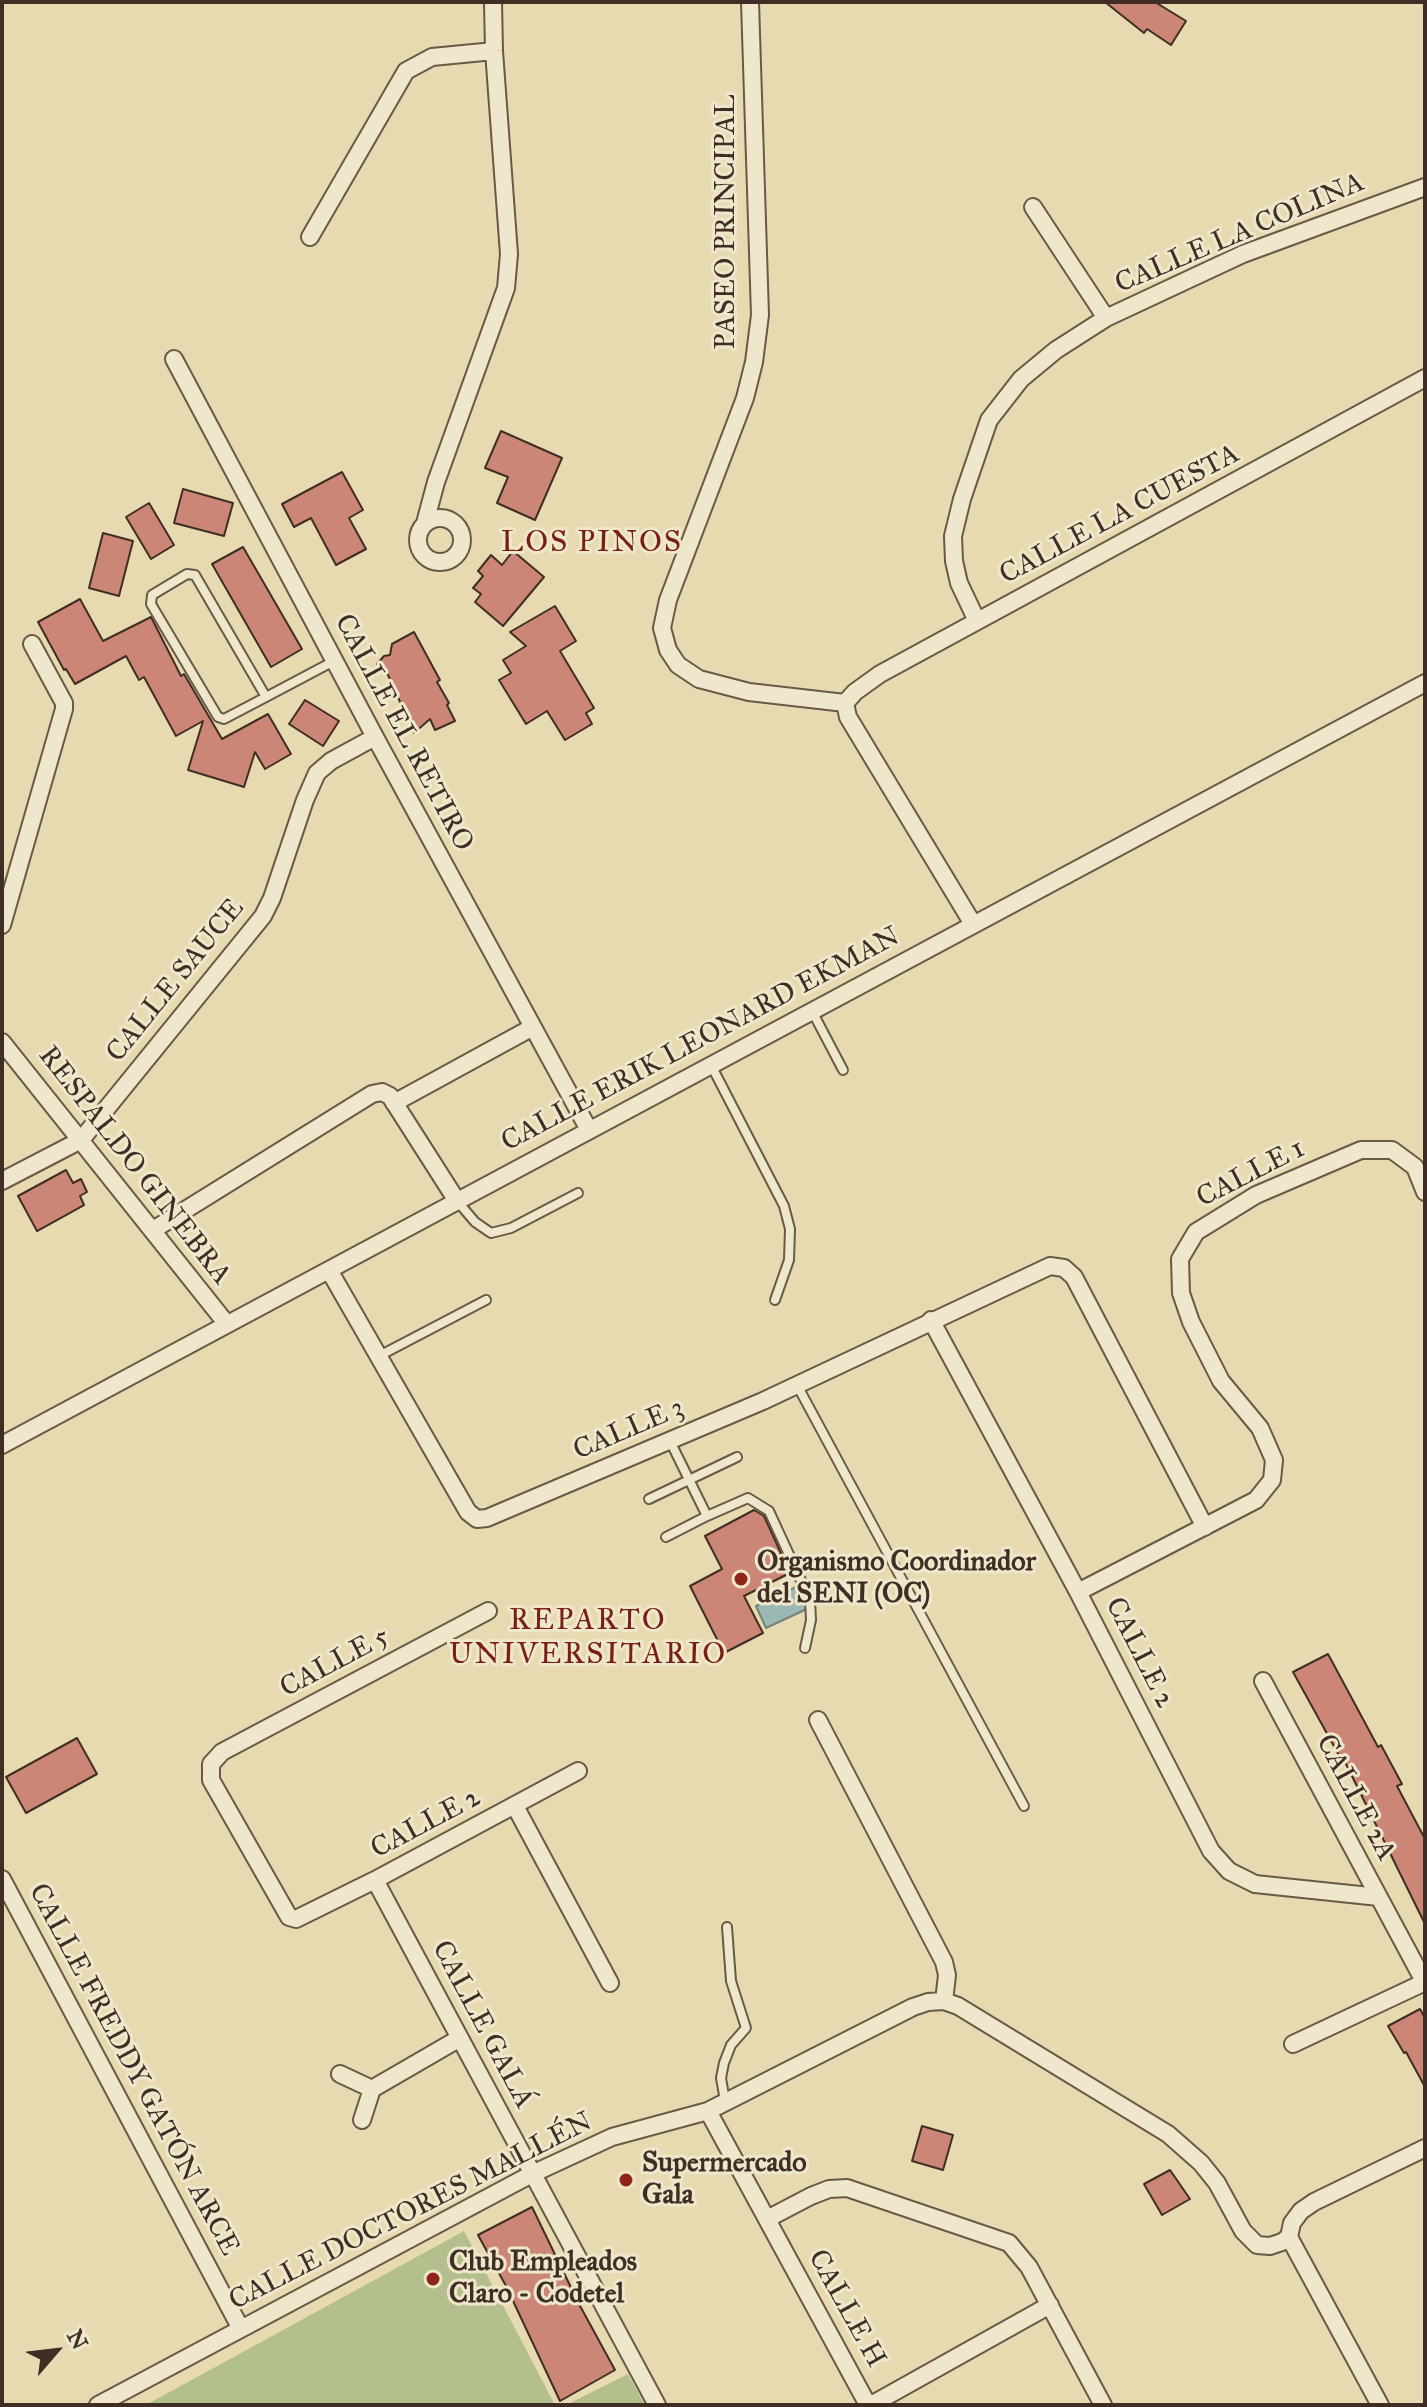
<!DOCTYPE html>
<html>
<head>
<meta charset="utf-8">
<style>
  body { margin:0 }
  #map { position:relative; width:1427px; height:2407px; overflow:hidden; background:#e7dab0; font-family:"IM FELL Great Primer",serif }
  canvas { display:block }
  .frame { position:absolute; inset:0; border:4px solid #402e24; pointer-events:none }
  .north { position:absolute; left:16px; top:2311px; width:80px; height:80px; -webkit-text-stroke:6px #efe7cc; paint-order:stroke; rotate:62deg; font-size:22px; font-weight:700; line-height:32px; text-align:center; color:#402e24 }
  .north::after { content:''; display:block; margin:auto; width:28px; height:36px; background:#402e24; clip-path:polygon(50% 0,100% 100%,50% 72%,0 100%) }
</style>
</head>
<body>
<div id="map">
<canvas width="1427" height="2407"></canvas>
<div class="frame"></div>
<div class="north">N</div>
</div>
<script>
const g = document.querySelector('canvas').getContext('2d');
g.lineJoin = 'round';
function fill(path, color) { g.fillStyle = color; g.fill(path, 'evenodd'); }
const shape = rows => new Path2D(rows.map(r => 'M' + r).join(''));
function trace(path, color, width, dash) { g.strokeStyle = color; g.lineWidth = width; g.lineCap = dash ? 'butt' : 'round'; g.setLineDash(dash || []); g.stroke(path); }
function write(font, color, halo, rows, align = 'center') {
  g.font = font + ' "IM FELL Great Primer",serif'; g.lineWidth = 6; g.setLineDash([]); g.textBaseline = 'middle'; g.strokeStyle = halo; g.fillStyle = color; for (const [text, x, y, turn = 0] of rows) {
    g.save(); g.translate(x, y); g.rotate((+turn || 0) * Math.PI / 180); g.textAlign = isNaN(turn) ? turn : align; if (halo) g.strokeText(text, 0, 0); g.fillText(text, 0, 0); g.restore();
  }
}
const green = shape([
  [464,2231,555,2405,146,2405],
  [628,2374,645,2405,566,2405]
]);
const water = shape([
  [798,1586,809,1608,766,1628,756,1606,798,1586]
]);
const building = shape([
  [1105,2,1155,2,1186,21,1171,45,1147,29,1144,33,1105,2],
  [501,431,562,458,535,520,497,503,508,477,485,468,501,431],
  [342,472,363,510,349,518,366,549,336,565,311,518,294,527,282,504,342,472],
  [183,489,233,503,224,536,174,523,183,489],
  [149,503,174,545,151,559,126,517,149,503],
  [103,533,133,541,119,596,89,588,103,533],
  [243,547,302,649,271,667,212,564,243,547],
  [513,551,544,577,503,626,475,602,481,594,473,588,483,576,478,571,491,555,502,565,513,551],
  [80,599,103,641,151,617,181,676,184,674,222,739,268,714,291,754,265,769,255,752,244,787,188,770,203,721,176,736,144,677,139,680,126,656,75,684,66,669,64,670,38,622,80,599],
  [555,606,576,641,560,651,594,708,586,713,592,724,565,740,547,711,526,724,499,680,511,673,503,660,526,646,510,632,555,606],
  [414,632,440,680,437,682,449,703,447,705,455,721,435,730,430,719,414,733,388,675,377,664,384,656,390,655,392,644,414,632],
  [305,700,339,721,323,746,289,724,305,700],
  [66,1170,73,1183,81,1179,87,1192,80,1196,84,1205,37,1231,18,1196,66,1170],
  [754,1510,764,1516,790,1573,744,1596,763,1633,724,1653,690,1586,722,1569,705,1536,754,1510],
  [1328,1654,1378,1747,1381,1745,1402,1784,1397,1786,1425,1839,1425,1924,1343,1758,1341,1759,1293,1672,1328,1654],
  [77,1738,97,1774,26,1813,6,1777,77,1738],
  [1420,2009,1425,2018,1425,2087,1406,2052,1404,2053,1388,2026,1420,2009],
  [922,2126,953,2135,943,2170,912,2161,922,2126],
  [1170,2170,1190,2199,1162,2215,1144,2184,1170,2170],
  [532,2207,579,2304,615,2370,560,2401,506,2286,478,2235,532,2207]
]);
const service = shape([
  [266,697,195,575,187,574,152,595,151,604,218,717,224,719,266,697,334,661],
  [812,1011,843,1070],
  [711,1065,784,1206,790,1229,789,1260,775,1300],
  [458,1202,475,1222,491,1233,511,1228,578,1193],
  [379,1356,486,1300],
  [797,1385,1024,1806],
  [670,1441,707,1516,748,1498,769,1511,810,1600,811,1620,805,1648],
  [649,1499,737,1457],
  [666,1537,707,1516],
  [725,2101,721,2078,724,2063,731,2045,746,2028,731,1981,727,1927]
]);
const minor = shape([
  [750,2,760,315,754,362,745,398,668,600,662,628,668,650,678,665,699,679,749,692,845,703,848,717,973,924],
  [1033,207,1106,318],
  [310,237,406,71,432,57,494,51],
  [174,359,375,737,589,1130],
  '418 540a22 22 0 1 1 44 0a22 22 0 1 1-44 0Z',
  [425,523,436,482,506,288,509,254,494,51,493,2],
  [977,621,959,583,954,561,953,536,962,499,989,420,1021,379,1056,350,1106,318,1243,254,1425,187],
  [845,703,855,692,880,674,1425,378],
  [2,925,64,709,64,703,32,644],
  [2,1042,226,1323],
  [394,1103,533,1027],
  [2,1181,81,1140,263,916,272,898,305,800,317,773,331,761,375,737],
  [153,1230,372,1094,382,1092,390,1096,457,1201],
  [329,1270,468,1512,477,1519,487,1518,763,1401,1050,1266,1064,1268,1074,1277,1205,1527],
  [931,1320,1078,1592,1211,1851,1229,1871,1255,1884,1379,1897],
  [2,1445,1425,683],
  [1078,1592,1256,1500,1272,1480,1274,1460,1260,1428,1221,1381,1191,1322,1181,1293,1180,1259,1196,1232,1256,1195,1361,1150,1392,1150,1415,1167,1425,1192],
  [488,1611,222,1752,211,1764,211,1780,289,1917,296,1919,375,1880,578,1771],
  [1263,1681,1425,1983],
  [818,1720,944,1962,947,1975,944,2001],
  [515,1806,610,1983],
  [2,1879,241,2329],
  [375,1880,657,2405],
  [1293,2044,1425,1982],
  [340,2074,372,2089],
  [708,2111,868,2405],
  [362,2120,372,2089,460,2038],
  [767,2219,811,2196,829,2189,847,2188,1009,2243,1029,2267,1103,2405],
  [1289,2237,1380,2405],
  [98,2405,532,2174,612,2137,708,2111,913,2007,928,2002,944,2001,958,2006,1168,2134,1201,2163,1217,2183,1243,2231,1257,2245,1270,2246,1282,2242,1289,2237,1292,2223,1301,2211,1314,2202,1425,2148],
  [871,2405,1050,2305]
]);
const markers = [
  [741,1579,8,"#8f2418"],
  [626,2180,8,"#8f2418"],
  [433,2279,8,"#8f2418"]
];
const streetNames = [
  ["PASEO PRINCIPAL",727,222,-90],
  ["CALLE LA COLINA",1240,234,-23],
  ["CALLE LA CUESTA",1120,515,-28],
  ["CALLE EL RETIRO",403,733,62],
  ["CALLE SAUCE",176,981,-51],
  ["CALLE ERIK LEONARD EKMAN",701,1040,-28],
  ["RESPALDO GINEBRA",134,1166,52],
  ["CALLE 1",1251,1174,-27],
  ["CALLE 3",629,1430,-23],
  ["CALLE 2",1139,1653,63],
  ["CALLE 5",335,1663,-28],
  ["CALLE 2A",1355,1798,62],
  ["CALLE 2",426,1824,-28],
  ["CALLE GALÁ",482,2025,62],
  ["CALLE FREDDY GATÓN ARCE",133,2070,62],
  ["CALLE DOCTORES MALLÉN",411,2212,-27],
  ["CALLE H",846,2309,61]
];
const poiNames = [
  ["Organismo Coordinador",757,1563],
  ["del SENI (OC)",757,1595],
  ["Supermercado",642,2164],
  ["Gala",642,2196],
  ["Club Empleados",449,2263],
  ["Claro - Codetel",449,2295]
];
const neighbourhoodNames = [
  ["LOS PINOS",592,544],
  ["REPARTO",588,1622],
  ["UNIVERSITARIO",588,1656]
];
fill(green, '#b3c08d');
fill(water, '#9ab8b4');
trace(water, '#76817a', 2);
fill(building, '#cb8677');
trace(building, '#402e24', 2);
trace(service, '#6a5947', 12);
trace(minor, '#6a5947', 20);
trace(service, '#efe7cc', 8);
trace(minor, '#efe7cc', 16);
for (const [x, y, r, color] of markers) { const dot = new Path2D(); dot.arc(x, y, r, 0, 2 * Math.PI); g.fillStyle = color; g.fill(dot); trace(dot, '#efe7cc', 3); }
write('28px', '#402e24', '#efe7cc', streetNames);
write('bold 28px', '#402e24', '#efe7cc', poiNames, 'left');
g.letterSpacing = '2px';
write('30px', '#7a1f14', '#efe7cc', neighbourhoodNames);
g.letterSpacing = '0px';
</script>
</body>
</html>
